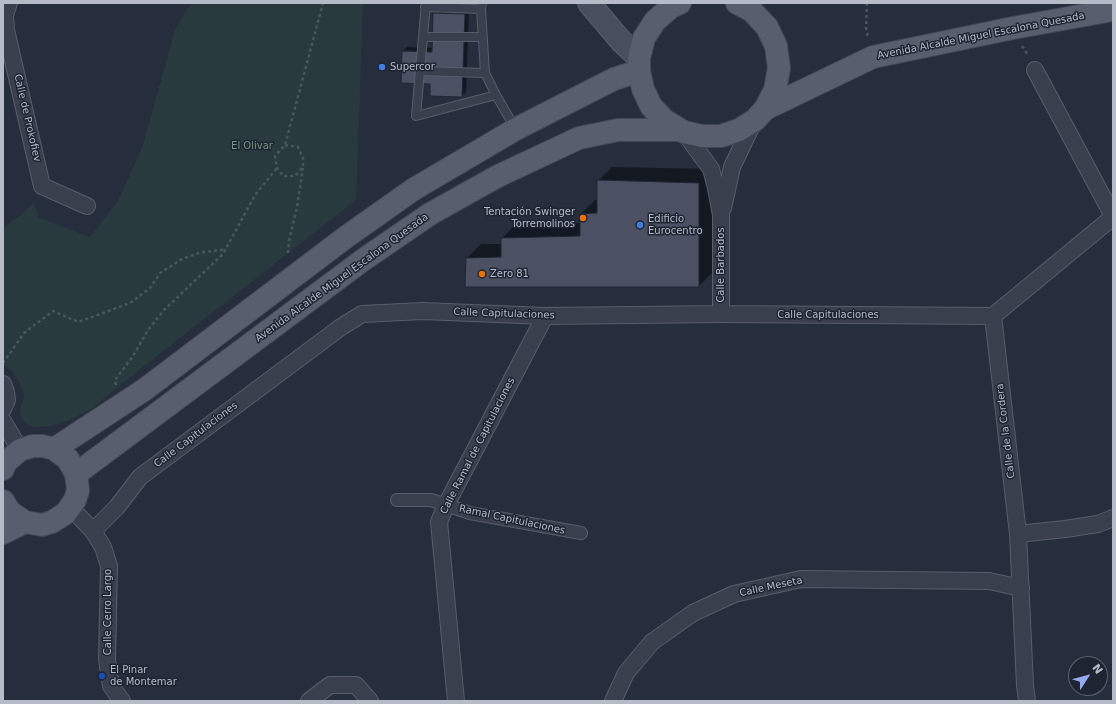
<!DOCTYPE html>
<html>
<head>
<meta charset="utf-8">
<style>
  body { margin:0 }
  #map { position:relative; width:1116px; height:704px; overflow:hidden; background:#262d3d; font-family:"DejaVu Sans",sans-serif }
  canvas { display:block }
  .frame { position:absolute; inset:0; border:4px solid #b6bbc8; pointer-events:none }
  .north { position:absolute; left:1068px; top:656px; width:40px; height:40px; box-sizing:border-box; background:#1f2432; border:1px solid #5b606e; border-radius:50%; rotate:54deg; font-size:11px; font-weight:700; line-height:16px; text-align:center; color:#b6bbc8 }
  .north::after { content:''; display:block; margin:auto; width:14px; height:18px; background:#94abef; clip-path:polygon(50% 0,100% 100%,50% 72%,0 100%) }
</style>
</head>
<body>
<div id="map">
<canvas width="1116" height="704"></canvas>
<div class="frame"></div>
<div class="north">N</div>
</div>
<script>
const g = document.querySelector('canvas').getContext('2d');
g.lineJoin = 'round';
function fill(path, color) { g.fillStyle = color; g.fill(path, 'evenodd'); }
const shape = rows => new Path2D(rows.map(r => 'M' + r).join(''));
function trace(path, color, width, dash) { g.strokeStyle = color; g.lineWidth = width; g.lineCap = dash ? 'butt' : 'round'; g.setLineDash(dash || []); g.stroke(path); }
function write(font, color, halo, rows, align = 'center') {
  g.font = font + ' "DejaVu Sans",sans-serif'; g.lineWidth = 3; g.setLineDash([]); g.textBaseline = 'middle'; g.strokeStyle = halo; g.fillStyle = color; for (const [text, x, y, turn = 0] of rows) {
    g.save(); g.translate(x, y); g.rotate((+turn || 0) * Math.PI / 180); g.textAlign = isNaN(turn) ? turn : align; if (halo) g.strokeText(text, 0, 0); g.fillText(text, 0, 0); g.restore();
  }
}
const green = shape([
  [193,3,363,3,356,200,120,385,93,408,72,419,51,426,36,427,27,425,21,418,20,411,24,397,23,391,18,380,13,372,3,364,3,228,21,215,34,202,38,217,90,237,118,201,142,148,175,30,187,9]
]);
const shadow = shape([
  [439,9,469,10,466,92,462,96,403,51,407,47,433,48,434,13],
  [612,167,713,169,713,272,699,286,466,286,467,258,481,244,502,244,502,238,516,224,581,223,581,214,595,200,598,200,598,181]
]);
const building = shape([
  [433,13,465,14,462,97,430,96,430,84,401,83,402,51,432,52,433,13],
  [597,180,699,183,699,287,465,287,466,258,501,257,501,238,580,236,580,214,597,213,597,180]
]);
const path = shape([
  [867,3,866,28,868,37],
  [1022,46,1028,55],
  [285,145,298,147,303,158,303,167,295,176,283,176,277,168,275,156,285,145,323,3],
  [288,253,289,241,297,207,303,168],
  [3,363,24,333,53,311,78,322,103,313,130,303,150,288,160,273,182,259,199,253,226,249],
  [116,385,115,380,133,356,148,330,164,310,223,254,255,195,277,168]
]);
const service = shape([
  [426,3,416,116,496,95],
  [482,3,481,9,485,73,496,95,515,128],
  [425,7,481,9],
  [423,37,483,37],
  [420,71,485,73]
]);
const pedestrian = shape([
  [397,500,431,500,470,513,581,533]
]);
const minor = shape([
  [9,3,5,15,6,30,42,186,87,206],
  [1035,70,1113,216],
  [684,132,711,169,716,188,721,215,721,314],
  [723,208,732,167,754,121],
  [993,316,1018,534,1025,685,1027,701],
  [993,316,1113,217],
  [3,384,6,392,7,400,3,409],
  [3,421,20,450],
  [70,507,93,531,103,547,109,566,107,660,111,686,122,701],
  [93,531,117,507,140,477,341,327,362,314,423,311,545,316,721,314,993,316],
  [1018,534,1065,529,1098,524,1113,518],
  [309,701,330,685,356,685,370,701],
  [456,701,439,522,446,505,545,316],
  [613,701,626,673,652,642,693,613,734,594,801,579,989,581,1021,588]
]);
const secondary = shape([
  [589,3,621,41,639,58]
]);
const primary = shape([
  [680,3,671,7,655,21,644,38,639,58,639,71,643,89,651,106,664,120,684,132,702,136,721,136,739,130,755,120,765,109,775,90,779,68,776,46,767,27,752,11,737,3],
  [765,109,873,57,1013,28,1113,10],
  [54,449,144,390,346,237,414,189,516,129,614,79,639,71],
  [3,469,6,462,20,450,33,446,43,446,54,449,68,459,76,474,78,490,75,500,66,513,52,522,42,525,25,522,10,512,3,501],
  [76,474,363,260,430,214,498,176,579,138,618,130,680,130],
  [3,533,25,522]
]);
const markers = [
  [382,67,4,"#3f7fe0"],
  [583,218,4,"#e8710a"],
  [640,225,4,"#3f7fe0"],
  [482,274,4,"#e8710a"],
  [102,676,4,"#1a4fb4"]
];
const streetNames = [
  ["Avenida Alcalde Miguel Escalona Quesada",981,36,-11],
  ["Calle de Prokofiev",27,118,77],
  ["Calle Barbados",721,265,-90],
  ["Avenida Alcalde Miguel Escalona Quesada",342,278,-36],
  ["Calle Capitulaciones",504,314,2],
  ["Calle Capitulaciones",828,315],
  ["Calle de la Cordera",1006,431,-97],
  ["Calle Capitulaciones",196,435,-37],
  ["Calle Ramal de Capitulaciones",478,446,-63],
  ["Ramal Capitulaciones",512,520,12],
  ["Calle Meseta",771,587,-12],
  ["Calle Cerro Largo",108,612,-90]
];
const poiNames = [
  ["Supercor",390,67],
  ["Tentación Swinger",575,212,"right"],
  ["Torremolinos",575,224,"right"],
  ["Edificio",648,219],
  ["Eurocentro",648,231],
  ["Zero 81",490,274],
  ["El Pinar",110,670],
  ["de Montemar",110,682]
];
const parkNames = [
  ["El Olivar",252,146]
];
fill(green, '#293a3f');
fill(shadow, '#0007');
fill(building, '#4b5163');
trace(building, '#212634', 1);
trace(service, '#585d6b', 10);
trace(pedestrian, '#585d6b', 14);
trace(minor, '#585d6b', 18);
trace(secondary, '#585d6b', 24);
trace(primary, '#434856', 24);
trace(path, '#48575d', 2.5, [3, 3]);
trace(service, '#3a3f4d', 8);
trace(pedestrian, '#3a3f4d', 12);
trace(minor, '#3a3f4d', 16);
trace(secondary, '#494e5f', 22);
trace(primary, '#585e6d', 22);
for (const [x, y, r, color] of markers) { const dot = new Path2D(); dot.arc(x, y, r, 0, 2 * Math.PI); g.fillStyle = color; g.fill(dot); trace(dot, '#1f2432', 1.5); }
write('10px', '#b6bbc8', '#1f2432', streetNames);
write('10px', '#b6bbc8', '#1f2432', poiNames, 'left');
write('10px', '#6f977e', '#1f2432', parkNames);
</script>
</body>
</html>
